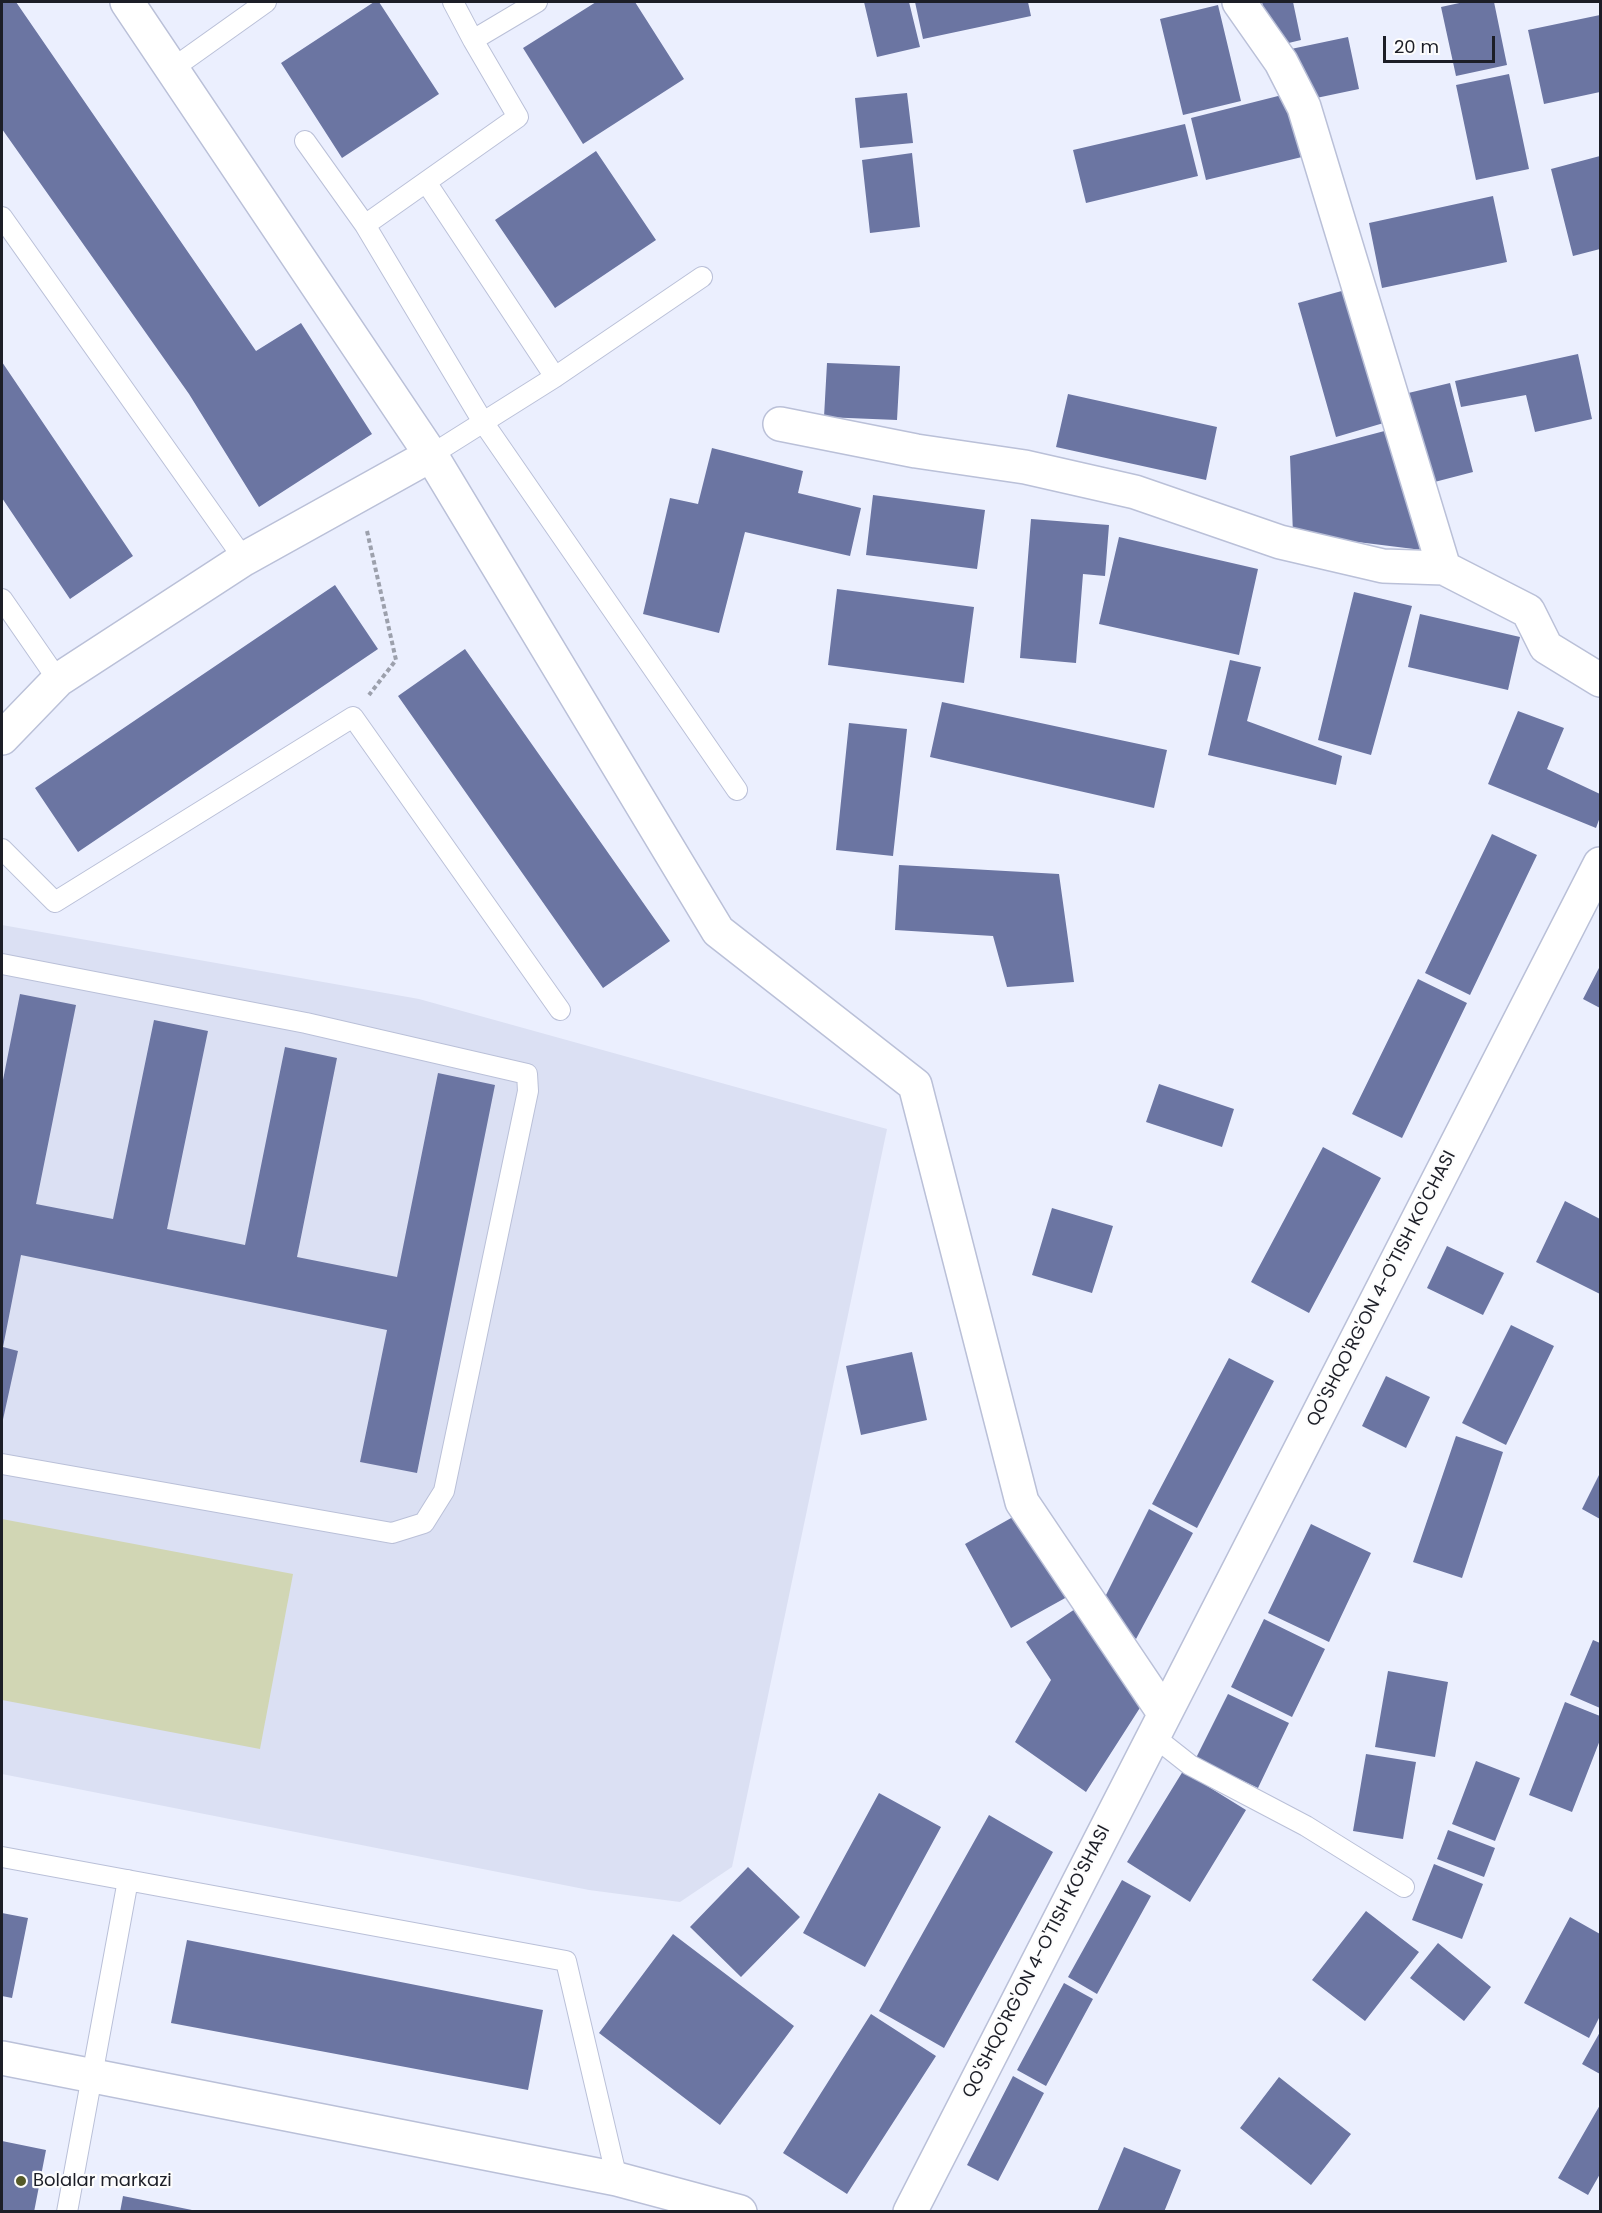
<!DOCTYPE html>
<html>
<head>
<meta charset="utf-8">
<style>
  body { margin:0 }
  #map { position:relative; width:1602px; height:2213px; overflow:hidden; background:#ebeffe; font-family:Poppins,sans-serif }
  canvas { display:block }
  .frame { position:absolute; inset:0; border:3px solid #1c1e27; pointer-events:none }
  .scale { position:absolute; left:1383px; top:36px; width:112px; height:27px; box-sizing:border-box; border:3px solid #1c1e27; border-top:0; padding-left:8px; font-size:18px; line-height:21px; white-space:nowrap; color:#1c1e27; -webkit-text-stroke:4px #fdfdfd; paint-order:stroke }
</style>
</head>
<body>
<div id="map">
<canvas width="1602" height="2213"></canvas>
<div class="frame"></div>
<div class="scale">20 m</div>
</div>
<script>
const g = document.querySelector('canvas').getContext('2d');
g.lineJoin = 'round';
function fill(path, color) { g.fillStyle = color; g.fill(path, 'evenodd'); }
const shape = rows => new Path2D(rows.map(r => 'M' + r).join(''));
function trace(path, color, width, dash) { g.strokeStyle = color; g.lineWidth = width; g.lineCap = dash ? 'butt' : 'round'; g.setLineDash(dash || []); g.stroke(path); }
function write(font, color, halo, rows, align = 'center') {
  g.font = font + ' Poppins,sans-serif'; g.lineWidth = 4.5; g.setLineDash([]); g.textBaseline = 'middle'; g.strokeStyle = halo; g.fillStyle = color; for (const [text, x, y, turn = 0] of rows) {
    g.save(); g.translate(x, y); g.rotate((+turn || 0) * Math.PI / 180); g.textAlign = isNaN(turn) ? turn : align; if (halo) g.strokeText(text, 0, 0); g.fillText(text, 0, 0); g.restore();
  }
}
const built = shape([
  [2,925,419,999,887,1129,732,1867,680,1902,589,1890,2,1774]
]);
const green = shape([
  [2,1519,293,1574,260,1749,2,1700]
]);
const building = shape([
  [2,2,16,2,256,351,301,323,372,434,259,507,189,394,2,129],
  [374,2,379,2,439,94,342,158,281,63],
  [596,2,635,2,684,79,583,144,523,48],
  [864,2,909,2,920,47,877,57],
  [915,2,1028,2,1031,16,923,39],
  [1262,2,1293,2,1301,40,1272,47],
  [1464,2,1494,2,1507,65,1456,76,1441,7],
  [1218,5,1241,101,1183,115,1160,19],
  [1600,15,1600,92,1544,104,1528,30],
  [1348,37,1359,89,1302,101,1291,49],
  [1509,74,1529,169,1476,180,1456,85],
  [907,93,913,143,860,148,855,98],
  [1286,94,1302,157,1206,180,1191,118],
  [1185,124,1198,176,1086,203,1073,150],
  [596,151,656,240,555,308,495,220],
  [912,153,920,227,870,233,862,160],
  [1600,156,1600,249,1573,256,1551,169],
  [1493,196,1507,262,1382,288,1369,223],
  [1349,289,1387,422,1336,437,1298,303],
  [1578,354,1592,419,1535,432,1526,395,1461,407,1455,381],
  [2,362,133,556,70,599,2,498],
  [827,363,900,366,897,420,824,417],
  [1450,383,1473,472,1423,485,1400,395],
  [1068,394,1217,427,1206,480,1056,447],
  [1392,429,1422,550,1293,534,1290,456],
  [712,448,803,471,798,493,861,508,850,556,745,532,719,633,643,614,670,498,698,504],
  [873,495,985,510,977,569,866,555],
  [1031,519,1109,525,1105,576,1083,574,1076,663,1020,658],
  [1119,537,1258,569,1239,655,1099,624],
  [335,585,378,649,78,852,35,788],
  [837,589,974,607,964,683,828,665],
  [1354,592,1412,606,1371,755,1318,740],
  [1420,614,1520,637,1508,690,1408,667],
  [465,649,670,941,603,988,398,696],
  [1230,660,1261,667,1247,721,1342,756,1336,785,1208,755],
  [942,702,1167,750,1154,808,930,757],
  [1518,711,1564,728,1547,769,1600,794,1600,817,1596,828,1488,784],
  [849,723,907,729,893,856,836,850],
  [1492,834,1537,855,1470,995,1425,973],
  [899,865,1059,874,1074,982,1007,987,993,936,895,930],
  [1600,966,1600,1008,1583,999],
  [1418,979,1467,1003,1402,1138,1352,1114],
  [20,994,76,1005,36,1204,113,1219,154,1020,208,1031,167,1229,245,1245,285,1047,337,1058,297,1257,397,1277,438,1073,495,1085,417,1473,360,1462,387,1330,21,1255,3,1347,18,1351,2,1424,2,1085],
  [1159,1084,1234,1109,1222,1147,1146,1122],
  [1323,1147,1381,1178,1309,1313,1251,1282],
  [1565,1201,1600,1219,1600,1294,1536,1262],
  [1052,1208,1113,1226,1092,1293,1032,1275],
  [1447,1246,1504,1273,1483,1315,1427,1288],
  [1511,1325,1554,1346,1506,1445,1462,1423],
  [912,1352,927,1420,861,1435,846,1366],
  [1229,1358,1274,1381,1197,1528,1152,1504],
  [1386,1376,1430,1397,1406,1448,1362,1426],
  [1456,1436,1503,1452,1462,1578,1413,1562],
  [1600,1473,1600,1519,1582,1509],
  [1149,1509,1193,1533,1136,1639,1101,1605],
  [1020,1513,1067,1597,1011,1628,965,1544],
  [1311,1524,1371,1553,1329,1642,1268,1613],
  [1078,1607,1143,1703,1086,1792,1015,1742,1051,1680,1026,1642],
  [1264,1619,1325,1649,1292,1717,1231,1687],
  [1593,1640,1600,1643,1600,1708,1570,1695],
  [1388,1671,1448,1682,1435,1757,1375,1747],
  [1228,1694,1289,1723,1258,1788,1196,1758],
  [1565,1702,1600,1716,1600,1740,1572,1812,1529,1795],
  [1366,1754,1416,1762,1403,1839,1353,1831],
  [1476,1761,1520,1778,1495,1841,1452,1824],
  [1183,1771,1246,1810,1190,1902,1127,1862],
  [879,1793,941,1827,865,1967,803,1933],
  [989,1815,1053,1852,944,2048,879,2011],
  [1448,1830,1495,1848,1484,1877,1437,1859],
  [1434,1864,1483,1884,1462,1939,1412,1920],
  [748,1867,800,1917,741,1977,690,1927],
  [1122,1880,1151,1896,1097,1994,1068,1977],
  [1366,1911,1419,1952,1365,2021,1312,1980],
  [2,1913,28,1918,12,1998,2,1996],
  [1570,1917,1600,1934,1600,2016,1589,2038,1524,2003],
  [673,1934,794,2026,720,2125,599,2033],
  [187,1940,543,2010,528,2090,171,2023],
  [1438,1943,1491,1987,1464,2021,1410,1978],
  [1064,1983,1093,1999,1046,2086,1017,2070],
  [871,2014,936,2056,847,2194,783,2153],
  [1600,2032,1600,2074,1582,2064],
  [1013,2076,1044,2093,998,2181,967,2165],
  [1279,2077,1351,2134,1311,2185,1240,2128],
  [1600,2105,1600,2174,1588,2195,1558,2178],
  [2,2141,46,2150,34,2212,2,2212],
  [1124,2147,1181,2170,1164,2212,1097,2212],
  [123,2196,192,2210,192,2212,120,2212]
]);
const path = shape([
  [367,531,396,660,369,695]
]);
const lane = shape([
  [453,2,473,40,537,2],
  [172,69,266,2],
  [305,141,365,225,518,117,473,40],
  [426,182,555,377],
  [2,217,244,559],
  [365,225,483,422,737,790],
  [431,455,555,377,702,277],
  [2,599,58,680],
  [2,849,55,902,353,717,560,1010],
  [2,964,306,1023,527,1074,528,1091,444,1491,424,1523,392,1533,2,1464],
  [1152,1735,1190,1765,1306,1826,1404,1887],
  [2,1857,566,1961,617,2179],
  [67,2212,128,1880]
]);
const street = shape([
  [127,2,431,455,718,931,915,1085,1022,1502,1164,1713],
  [1239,2,1281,62,1304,107,1444,568],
  [780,424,916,451,1025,467,1135,492,1280,542,1383,566,1444,568,1528,611,1546,647,1600,680],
  [2,738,58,680,244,559,431,455],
  [2,2058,617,2179,740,2212],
  [910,2212,1600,864]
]);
const markers = [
  [21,2181,6,"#555a28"]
];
const streetNames = [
  ["QO'SHQO'RG'ON 4-O'TISH KO'CHASI",1382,1289,-63],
  ["QO'SHQO'RG'ON 4-O'TISH KO'SHASI",1037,1962,-63]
];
const poiNames = [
  ["Bolalar markazi",33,2181]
];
fill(built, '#dbe0f3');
fill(green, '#d1d6b4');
fill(building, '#6b75a2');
trace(lane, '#bac0d8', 22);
trace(street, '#bac0d8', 36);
trace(path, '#9ca0ac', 4, [4.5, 3]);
trace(lane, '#fff', 20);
trace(street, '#fff', 33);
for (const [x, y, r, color] of markers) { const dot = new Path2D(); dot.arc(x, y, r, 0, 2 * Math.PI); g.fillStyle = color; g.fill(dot); trace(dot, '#fdfdfd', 2); }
write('18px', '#1c1e27', '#fdfdfd', streetNames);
write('18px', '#1c1e27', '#fdfdfd', poiNames, 'left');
</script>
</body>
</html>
